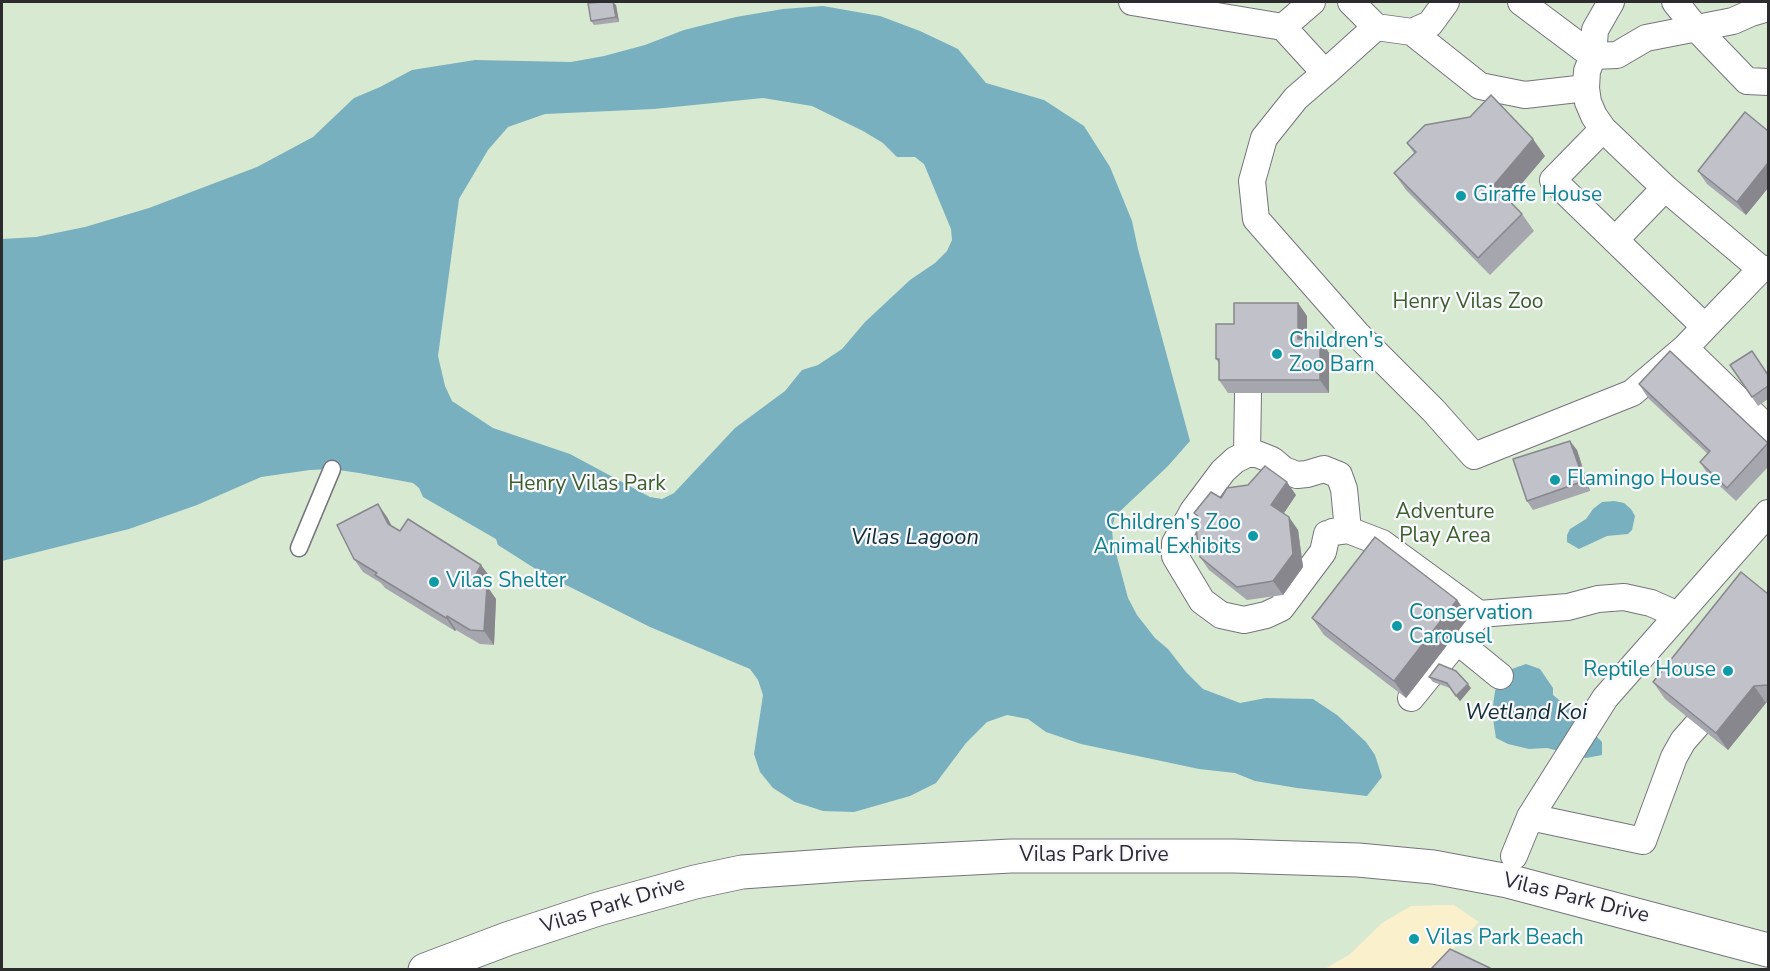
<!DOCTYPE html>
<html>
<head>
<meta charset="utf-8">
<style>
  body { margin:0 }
  #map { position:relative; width:1770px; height:971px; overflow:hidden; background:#f9f9ff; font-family:"Nunito Sans",sans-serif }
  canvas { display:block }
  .frame { position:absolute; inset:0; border:3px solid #2c2c2f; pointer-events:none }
</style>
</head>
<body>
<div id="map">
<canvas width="1770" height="971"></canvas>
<div class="frame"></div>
</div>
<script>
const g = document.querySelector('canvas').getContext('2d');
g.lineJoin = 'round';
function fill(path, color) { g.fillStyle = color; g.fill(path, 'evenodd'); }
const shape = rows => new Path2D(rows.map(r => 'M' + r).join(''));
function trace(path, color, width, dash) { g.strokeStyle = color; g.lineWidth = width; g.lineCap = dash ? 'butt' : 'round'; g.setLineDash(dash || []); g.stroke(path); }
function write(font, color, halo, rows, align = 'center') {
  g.font = font + ' "Nunito Sans",sans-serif'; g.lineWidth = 4.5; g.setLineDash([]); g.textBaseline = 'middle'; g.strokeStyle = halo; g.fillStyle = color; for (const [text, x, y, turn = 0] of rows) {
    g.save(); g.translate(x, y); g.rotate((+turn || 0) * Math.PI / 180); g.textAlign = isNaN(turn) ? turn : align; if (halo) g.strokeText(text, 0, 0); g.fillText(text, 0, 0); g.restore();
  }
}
const green = shape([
  [2,2,1768,2,1768,969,2,970]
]);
const sand = shape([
  [1454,905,1479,922,1434,969,1323,970,1349,955,1382,923,1411,906]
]);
const water = shape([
  [823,6,880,16,920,31,958,49,986,83,1044,100,1084,126,1110,167,1132,221,1138,249,1190,441,1168,466,1115,516,1112,529,1113,542,1128,598,1137,615,1155,638,1168,649,1186,672,1203,689,1240,703,1266,698,1313,699,1337,715,1366,742,1375,755,1382,777,1367,796,1297,788,1255,781,1235,773,1199,769,1081,744,1046,732,1028,719,1007,715,987,722,966,743,936,783,910,796,854,812,823,811,795,802,773,788,760,772,754,754,763,695,758,680,750,669,650,627,542,573,498,545,496,539,423,497,419,488,413,483,359,473,332,469,310,470,261,477,197,505,129,529,2,561,2,239,36,237,85,227,149,208,257,167,313,137,354,98,380,87,412,70,475,60,571,62,604,56,645,45,684,30,736,17,783,9],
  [763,98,812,106,863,131,883,143,897,157,915,157,924,164,951,229,952,240,947,251,935,263,910,280,865,322,842,349,818,365,802,370,785,391,735,428,674,493,662,499,650,497,570,454,493,428,452,401,445,386,438,356,459,199,488,150,508,127,545,114,654,109],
  [1614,501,1624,503,1631,509,1635,516,1632,530,1628,534,1607,536,1579,549,1567,542,1567,535,1570,529,1586,519,1593,509,1602,502],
  [1526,664,1540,669,1553,688,1553,695,1569,708,1602,742,1602,755,1586,758,1547,748,1529,749,1508,744,1496,738,1492,713,1495,691,1501,677,1509,670]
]);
const service = shape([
  [299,548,332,469]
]);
const pedestrian = shape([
  [1132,2,1283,27],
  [1312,2,1283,27,1325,73,1376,27],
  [1351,2,1376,27,1412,32,1430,24,1446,2],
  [1521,2,1593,56,1617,55,1646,38,1733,21,1751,13,1768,8],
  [1675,2,1695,27,1747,81,1768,82],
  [1412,32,1480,86,1525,95,1586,88],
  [1325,73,1296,98,1264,138,1252,181,1256,219,1358,335,1433,410,1474,456,1632,393,1685,348],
  [1603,129,1594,116,1588,102,1586,88,1587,71,1593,56,1595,30,1611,2],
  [1665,188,1761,269,1768,269],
  [1615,240,1665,188,1603,129,1553,180,1615,240,1705,327,1685,348,1768,429],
  [1705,327,1761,269],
  [1247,454,1248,393],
  [1333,532,1348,530,1382,543,1479,614,1568,607,1598,599,1624,597,1651,603,1678,615],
  [1327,534,1323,552,1281,608,1266,615,1244,620,1221,615,1202,601,1175,556,1175,543,1193,511,1223,471,1235,460,1247,454,1257,454,1272,460,1284,470,1297,475,1307,474,1324,469,1339,475,1344,489,1348,530],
  [1457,641,1500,676],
  [1411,698,1479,614],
  [1530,817,1643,841,1674,757,1683,741,1697,725],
  [1514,856,1530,817,1605,698,1768,513]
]);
const minor = shape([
  [425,970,507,939,598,909,695,882,742,872,856,864,1011,856,1234,856,1358,860,1433,867,1508,881,1768,950]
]);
const wall = shape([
  [616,5,619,22,594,25,591,21],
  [1768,131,1768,188,1746,215,1707,184,1698,171],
  [1407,143,1545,156,1508,200,1522,214,1534,231,1490,275,1406,190,1394,173,1414,153],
  [1298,303,1307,316,1307,339,1320,339,1329,353,1329,393,1228,393,1219,380,1219,363,1216,359,1234,324],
  [1730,365,1768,374,1768,399,1758,406],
  [1639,384,1768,443,1768,467,1736,501,1709,476,1700,462,1708,454,1648,398],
  [1577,450,1590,491,1533,510,1527,501],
  [1296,495,1283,514,1298,530,1303,567,1283,595,1247,600,1209,570,1200,557,1198,519,1194,513],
  [387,517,392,526,400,531,491,578,486,586,496,599,494,645,480,644,456,630,455,631,385,588,381,583,363,572,354,559],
  [1768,594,1768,703,1766,703,1728,750,1665,699,1653,682],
  [1457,600,1469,617,1406,698,1324,635,1312,618],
  [1429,677,1471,688,1460,701,1450,688,1433,682]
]);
const shadedWall = shape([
  [613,2,616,5,619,22,616,17],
  [1533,139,1545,156,1506,202,1494,185],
  [1768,163,1768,188,1746,215,1737,202],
  [1298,303,1307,316,1307,353,1298,339],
  [1320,339,1329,353,1329,393,1320,380],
  [1570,441,1577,450,1590,491,1584,481],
  [1287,482,1296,495,1280,519,1271,505],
  [378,504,387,517,397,537,388,524],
  [1289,517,1298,530,1303,567,1283,595,1273,581],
  [481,565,491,578,483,591,474,578],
  [487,586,496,599,494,645,484,631],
  [1457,600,1469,617,1406,698,1394,681],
  [447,616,456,630,455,631,446,618],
  [1468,684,1471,688,1460,701,1456,696],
  [1754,686,1766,703,1728,750,1716,733]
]);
const building = shape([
  [603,2,613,2,616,17,591,21,588,3,603,2],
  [1491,95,1533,139,1494,185,1522,214,1478,258,1394,173,1416,152,1407,143,1425,125,1470,117,1491,95],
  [1745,112,1768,131,1768,163,1737,202,1698,171,1745,112],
  [1234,303,1298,303,1298,339,1320,339,1320,380,1219,380,1219,359,1216,359,1216,324,1234,324,1234,303],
  [1670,351,1768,443,1727,488,1700,462,1710,451,1639,384,1670,351],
  [1752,351,1768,375,1768,386,1752,397,1730,365,1752,351],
  [1570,441,1584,481,1527,501,1513,459,1570,441],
  [1265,466,1287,482,1271,505,1289,517,1293,554,1273,581,1237,587,1200,557,1196,529,1199,528,1198,516,1194,513,1211,492,1221,498,1227,488,1248,485,1265,466],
  [378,504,388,524,400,531,408,519,481,565,474,578,487,586,484,631,470,630,447,616,446,618,375,575,377,573,354,559,337,525,378,504],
  [1375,537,1457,600,1394,681,1312,618,1375,537],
  [1741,572,1768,594,1768,685,1754,686,1716,733,1653,682,1741,572],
  [1439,664,1456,671,1468,684,1456,696,1447,683,1429,677,1439,664],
  [1450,949,1490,968,1489,969,1431,969,1450,949]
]);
const markers = [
  [1461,196,6,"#0f9aa8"],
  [1277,354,6,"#0f9aa8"],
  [1555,480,6,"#0f9aa8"],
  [1253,536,6,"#0f9aa8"],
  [434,582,6,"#0f9aa8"],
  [1397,626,6,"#0f9aa8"],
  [1728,671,6,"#0f9aa8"],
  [1414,939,6,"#0f9aa8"]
];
const cultureNames = [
  ["Giraffe House",1473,196],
  ["Children's",1289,342],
  ["Zoo Barn",1289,366],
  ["Flamingo House",1567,480],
  ["Children's Zoo",1241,524,"right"],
  ["Animal Exhibits",1241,548,"right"],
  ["Vilas Shelter",446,582],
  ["Conservation",1409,614],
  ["Carousel",1409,638],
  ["Reptile House",1716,671,"right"],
  ["Vilas Park Beach",1426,939]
];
const parkNames = [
  ["Henry Vilas Zoo",1468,303],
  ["Henry Vilas Park",587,485],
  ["Adventure",1445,513],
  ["Play Area",1445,537]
];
const streetNames = [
  ["Vilas Park Drive",1094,856],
  ["Vilas Park Drive",1576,899,14],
  ["Vilas Park Drive",613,906,-17]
];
const waterNames = [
  ["Vilas Lagoon",915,539],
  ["Wetland Koi",1526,714]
];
fill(green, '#d8e9d1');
fill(sand, '#faf0cb');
fill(water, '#78b0bf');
trace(service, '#75747d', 19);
trace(pedestrian, '#75747d', 28);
trace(minor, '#75747d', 35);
trace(service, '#fff', 16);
trace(pedestrian, '#fff', 26);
trace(minor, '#fff', 33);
fill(wall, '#a6a6ae');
fill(shadedWall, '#87878d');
fill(building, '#c1c1ca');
trace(building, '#87878d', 1.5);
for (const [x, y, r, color] of markers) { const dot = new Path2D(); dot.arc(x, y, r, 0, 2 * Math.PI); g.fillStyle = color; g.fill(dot); trace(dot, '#f9f9ff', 2); }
write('21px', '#0d838f', '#f9f9ff', cultureNames, 'left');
write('21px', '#3b5f29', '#f9f9ff', parkNames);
write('21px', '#2c2c2f', '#f9f9ff', streetNames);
write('italic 22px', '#112e35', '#f9f9ff', waterNames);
</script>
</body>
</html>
